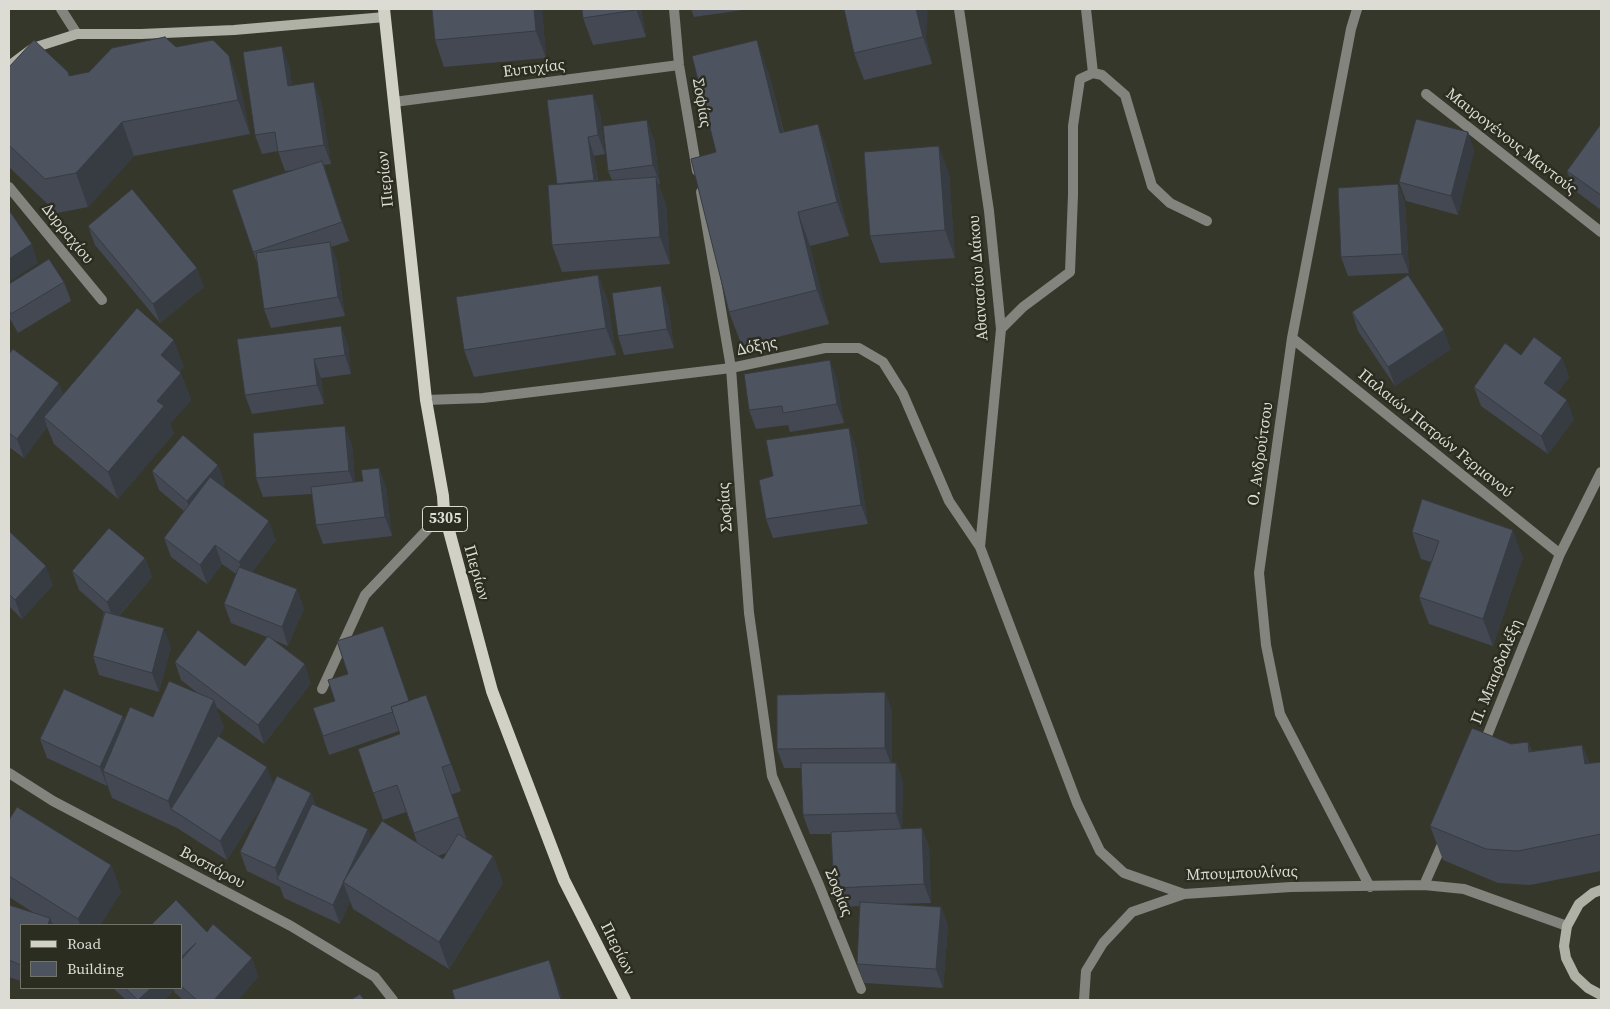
<!DOCTYPE html>
<html>
<head>
<meta charset="utf-8">
<style>
  body { margin:0 }
  #map { position:relative; width:1610px; height:1009px; overflow:hidden; background:#36372b; font-family:"Source Serif 4",serif }
  canvas { display:block }
  .frame { position:absolute; inset:0; border:10px solid #dcdcd5; pointer-events:none }
  .legend { position:absolute; left:20px; top:924px; width:162px; height:65px; box-sizing:border-box; background:#2c2d21; border:1px solid #727369; margin:0; padding:6px 9px; list-style:none; font-size:15px; color:#dcdcd5 }
  .legend li { display:flex; align-items:center; gap:10px; height:25px }
  .legend b { width:25px; border:1px solid #727369 }
</style>
</head>
<body>
<div id="map">
<canvas width="1610" height="1009"></canvas>
<div class="frame"></div>
<ul class="legend">
<li><b style="height:6px;background:#d1d2c5"></b>Road</li>
<li><b style="height:14px;background:#4e545f"></b>Building</li>
</ul>
</div>
<script>
const g = document.querySelector('canvas').getContext('2d');
g.lineJoin = 'round';
const shape = rows => new Path2D(rows.map(r => 'M' + r).join(''));
function trace(path, color, width, dash) { g.strokeStyle = color; g.lineWidth = width; g.lineCap = dash ? 'butt' : 'round'; g.setLineDash(dash || []); g.stroke(path); }
function fill(path, color) { g.fillStyle = color; g.fill(path, 'evenodd'); }
function write(font, color, halo, rows, align = 'center') {
  g.font = font + ' "Source Serif 4",serif'; g.lineWidth = 5; g.setLineDash([]); g.textBaseline = 'middle'; g.strokeStyle = halo; g.fillStyle = color; for (const [text, x, y, turn = 0] of rows) {
    g.save(); g.translate(x, y); g.rotate((+turn || 0) * Math.PI / 180); g.textAlign = isNaN(turn) ? turn : align; if (halo) g.strokeText(text, 0, 0); g.fillText(text, 0, 0); g.restore();
  }
}
const street = shape([
  [61,9,77,34],
  [674,9,679,65,697,171],
  [959,9,989,211,1001,329,980,547],
  [1086,9,1093,73],
  [1357,9,1351,29,1292,338,1259,573,1266,645,1280,714,1370,887],
  [1426,94,1601,232],
  [394,102,679,65],
  [9,187,102,300],
  [701,192,731,368,749,613,772,776,819,885,861,989],
  [1001,329,1023,307,1070,272,1073,195,1073,126,1080,79,1093,73,1102,75,1125,95,1152,186,1170,203,1207,221],
  [1292,338,1560,554],
  [426,400,483,398,731,368,825,348,859,348,883,362,903,394,949,501,980,547,1077,803,1100,851,1124,873,1184,894,1291,887,1424,885,1464,889,1567,926],
  [322,689,365,595,444,512],
  [1483,746,1560,554,1601,472],
  [9,773,53,801,291,926,375,977,393,1000],
  [1424,885,1444,840],
  [1084,1000,1086,971,1103,943,1132,912,1184,894]
]);
const secondary = shape([
  [9,66,33,48,77,34,141,34,234,30,385,17],
  [1601,890,1593,893,1579,904,1567,926,1564,946,1566,958,1575,976,1588,988,1601,995]
]);
const primary = shape([
  [384,9,426,400,443,496,444,512,492,691,564,880,625,1000]
]);
const wall = shape([
  [432,9,542,9,546,58,444,67,435,40],
  [641,9,646,37,593,45,583,18],
  [691,9,750,9,694,17],
  [844,9,926,38,932,64,864,80,854,53],
  [176,47,229,56,241,90,250,134,134,156,88,207,57,213,9,167,9,67,68,72,70,76,89,72],
  [289,65,292,86,321,101,331,164,324,165,349,241,331,247,337,261,345,316,271,328,264,309,258,265,253,252,295,170,285,171,278,151,262,154,255,135],
  [769,74,784,132,818,124,830,158,849,236,810,246,829,324,742,346,729,312,716,152],
  [600,113,605,154,594,156,598,181,612,180,608,171,654,139,660,184,658,184,666,204,670,264,562,272,552,245,557,184],
  [1601,124,1601,210,1574,190,1567,171],
  [1468,132,1474,151,1458,215,1406,201,1399,182],
  [949,173,955,258,880,263,870,236],
  [1398,184,1405,203,1409,273,1348,276,1341,257],
  [88,226,204,287,160,323,95,245],
  [598,275,608,302,616,355,474,377,464,350],
  [64,282,71,301,18,333,9,317,9,284],
  [668,305,674,348,624,355,618,336],
  [1352,312,1451,349,1395,386,1358,331],
  [237,339,348,344,351,374,321,378,324,404,252,414,245,395],
  [9,354,63,394,184,367,180,371,191,400,170,424,174,433,118,499,54,444,47,427,24,458,9,447],
  [1521,355,1562,358,1569,377,1557,393,1574,419,1548,454,1481,406,1474,387],
  [837,379,844,423,790,432,788,425,756,429,749,410],
  [352,445,355,482,363,481,379,468,386,487,392,536,323,544,316,525,312,494,263,497,256,478],
  [856,447,868,524,773,538,766,519,773,476],
  [152,471,225,484,223,486,276,540,252,572,304,608,288,646,271,639,311,683,264,744,216,707,224,727,219,737,273,783,311,793,316,806,371,838,417,842,406,812,383,820,358,749,400,734,399,731,329,755,313,708,409,701,426,695,461,791,451,795,467,840,493,856,503,883,449,969,353,909,350,901,340,924,284,898,280,887,247,871,240,852,264,802,227,860,177,828,112,798,107,784,107,786,47,758,40,739,124,720,153,717,199,694,181,680,175,662,245,666,267,637,231,623,224,604,236,574,222,564,207,584,171,557,164,538,184,511,159,490],
  [446,853,443,859,438,856],
  [9,531,53,585,22,619,9,606],
  [1412,532,1523,557,1493,646,1429,624,1419,597,1431,562,1421,559],
  [145,558,152,577,119,616,171,647,159,692,99,675,93,656,104,612,79,590,72,571],
  [885,692,892,711,892,763,896,763,903,782,902,829,922,828,929,847,931,903,894,904,941,907,948,926,943,988,864,983,857,964,860,906,841,907,834,888,831,834,810,834,803,815,801,768,784,768,777,749],
  [1528,742,1532,751,1582,745,1589,763,1601,762,1601,871,1530,885,1498,883,1443,860,1430,826,1511,744],
  [9,820,111,865,121,892,100,925,21,925,21,981,9,977,9,905,34,913,9,897],
  [181,925,207,932,252,958,258,977,238,1000,183,1000,175,993,174,990,164,1000,126,1000,114,989,113,988,181,988]
]);
const shadedWall = shape([
  [534,9,542,9,546,58,536,31],
  [636,9,641,9,646,37],
  [916,9,928,9,926,38,932,64,923,37],
  [757,40,769,74,792,167,780,133],
  [282,46,289,65,295,105,288,86],
  [229,56,241,90,250,134,238,100],
  [314,82,321,101,331,164,324,145],
  [593,94,600,113,605,154,598,135],
  [647,120,654,139,660,184,653,165],
  [122,122,134,156,88,207,76,173],
  [818,124,830,158,849,236,837,202],
  [1468,132,1474,151,1458,215,1451,196],
  [588,137,594,156,600,199,594,180],
  [939,146,949,173,955,258,945,230],
  [322,161,329,180,349,241,342,222],
  [656,177,666,204,670,264,660,237],
  [1398,184,1405,203,1409,273,1402,254],
  [798,212,810,246,829,324,817,290],
  [330,242,337,261,345,316,338,297],
  [32,244,38,263,9,282,9,259],
  [197,268,204,287,160,323,153,304],
  [598,275,608,302,616,355,606,328],
  [661,286,668,305,674,348,667,329],
  [341,326,348,344,351,374,345,355],
  [1444,330,1451,349,1395,386,1388,367],
  [174,340,184,367,171,382,161,355],
  [1562,358,1569,377,1551,402,1544,383],
  [314,359,321,378,324,404,317,385],
  [830,360,837,379,844,423,837,404],
  [181,373,191,400,170,424,174,433,118,499,108,472,157,401],
  [59,383,66,402,44,417,47,427,24,458,17,439],
  [1567,400,1574,419,1548,454,1541,436],
  [345,426,352,445,356,490,349,471],
  [849,428,856,447,868,524,861,505],
  [218,465,225,484,194,520,187,501],
  [379,468,386,487,392,536,385,517],
  [269,521,276,540,245,581,239,562],
  [1513,530,1523,557,1493,646,1483,619],
  [215,545,222,564,207,584,200,565],
  [145,558,152,577,114,621,107,602],
  [46,566,53,585,22,619,15,600],
  [297,589,304,608,288,646,282,627],
  [164,628,171,647,159,692,152,673],
  [305,664,311,683,264,744,258,725],
  [885,692,892,711,892,767,885,748],
  [214,700,224,727,183,817,171,809,168,801],
  [123,716,130,735,103,771,107,784,107,786,100,767],
  [1528,742,1541,776,1529,752],
  [1582,745,1594,779,1585,764],
  [896,763,903,782,902,832,896,813],
  [267,767,274,786,227,860,220,841],
  [311,793,318,812,279,880,275,868],
  [922,828,929,847,931,903,924,884],
  [368,829,375,848,344,882],
  [493,856,503,883,449,969,439,942],
  [111,865,121,892,100,925,80,925,78,919],
  [343,882,350,901,340,924,333,905],
  [941,907,948,926,943,988,936,969],
  [50,918,53,925,48,925],
  [252,958,258,977,238,1000,214,1000],
  [549,960,559,987,563,1000,561,1000],
  [151,988,173,988,174,990,164,1000,138,1000]
]);
const building = shape([
  [432,9,534,9,536,31,435,40,432,9],
  [582,9,636,9,636,10,583,18,582,9],
  [844,9,916,9,923,37,854,53,844,9],
  [165,37,176,47,213,40,229,56,238,100,122,122,76,173,45,179,9,145,9,67,34,40,68,72,69,76,89,72,112,48,165,37],
  [757,40,780,133,818,124,837,202,798,212,817,290,729,312,691,159,716,152,692,56,757,40],
  [282,46,288,86,314,82,324,145,278,152,275,132,255,135,243,52,282,46],
  [593,94,598,135,588,137,594,180,557,184,547,100,593,94],
  [1416,119,1468,132,1451,196,1399,182,1416,119],
  [647,120,653,165,608,171,603,126,647,120],
  [1601,124,1601,195,1567,171,1601,124],
  [939,146,945,230,870,236,864,152,939,146],
  [322,161,342,222,253,252,232,190,322,161],
  [656,177,660,237,552,245,548,185,656,177],
  [1398,184,1402,254,1341,257,1338,188,1398,184],
  [132,189,197,268,153,304,88,226,132,189],
  [9,210,32,244,9,259,9,210],
  [330,242,338,297,264,309,256,253,330,242],
  [49,259,64,282,11,314,9,310,9,284,49,259],
  [598,275,606,328,464,350,456,297,598,275],
  [1408,275,1444,330,1388,367,1352,312,1408,275],
  [661,286,667,329,618,336,612,293,661,286],
  [137,308,174,340,161,355,181,373,157,401,164,406,108,472,44,417,137,308],
  [341,326,345,355,314,359,317,385,245,395,237,339,341,326],
  [1534,337,1562,358,1544,383,1567,400,1541,436,1474,387,1505,343,1521,355,1534,337],
  [13,349,59,383,17,439,9,433,9,354,13,349],
  [830,360,837,404,783,413,782,406,749,410,744,374,830,360],
  [345,426,349,471,256,478,253,433,345,426],
  [849,428,861,505,766,519,759,480,773,476,766,440,849,428],
  [183,435,218,465,187,501,152,471,183,435],
  [379,468,385,517,316,525,311,487,363,481,361,470,379,468],
  [210,477,269,521,239,562,215,545,200,565,164,538,210,477],
  [1422,499,1513,530,1483,619,1419,597,1439,541,1412,532,1422,499],
  [109,528,145,558,107,602,72,571,109,528],
  [9,531,46,566,15,600,9,594,9,531],
  [239,567,297,589,282,627,224,604,239,567],
  [105,612,164,628,152,673,93,656,105,612],
  [383,626,409,701,391,707,393,712,323,736,313,708,335,701,328,680,348,674,337,641,383,626],
  [198,630,245,666,268,636,305,664,258,725,175,662,198,630],
  [169,681,214,700,168,801,103,771,130,707,153,717,169,681],
  [64,689,123,716,100,767,40,739,64,689],
  [885,692,885,748,777,749,777,695,885,692],
  [426,695,451,764,442,767,459,817,414,833,397,785,373,793,358,749,400,734,391,707,426,695],
  [1472,728,1511,744,1528,742,1529,752,1582,745,1585,764,1601,762,1601,834,1518,851,1486,849,1430,826,1472,728],
  [218,736,267,767,220,841,171,809,218,736],
  [801,763,896,763,896,813,803,815,801,763],
  [277,776,311,793,275,868,240,852,277,776],
  [312,804,368,829,333,905,277,879,312,804],
  [17,807,111,865,78,919,9,876,9,820,17,807],
  [382,821,443,859,458,834,493,856,439,942,343,882,382,821],
  [922,828,924,884,834,888,831,832,922,828],
  [176,900,207,932,213,924,252,958,214,1000,197,1000,181,986,181,960,196,943,181,957,181,925,151,925,176,900],
  [860,902,941,907,936,969,857,964,860,902],
  [9,905,50,918,48,925,21,925,21,965,9,960,9,905],
  [549,960,561,1000,455,1000,452,990,549,960],
  [125,988,151,988,138,1000,125,988],
  [360,994,364,1000,351,1000,360,994]
]);
const shields = [
  [445,519,45]
];
const shieldNames = [
  ["5305",445,519]
];
const streetNames = [
  ["Ευτυχίας",534,69,-7],
  ["Σοφίας",701,103,80],
  ["Μαυρογένους Μαντούς",1511,142,38],
  ["Πιερίων",386,179,-96],
  ["Δυρραχίου",67,234,51],
  ["Αθανασίου Διάκου",979,278,-94],
  ["Δόξης",757,347,-12],
  ["Παλαιών Πατρών Γερμανού",1435,434,39],
  ["Ο. Ανδρούτσου",1261,454,-82],
  ["Σοφίας",726,507,-94],
  ["Πιερίων",476,573,74],
  ["Π. Μπαρδαλέξη",1497,672,-68],
  ["Βοσπόρου",212,868,28],
  ["Μπουμπουλίνας",1242,874,-2],
  ["Σοφίας",838,893,68],
  ["Πιερίων",617,949,63]
];
trace(street, '#83847e', 10);
trace(secondary, '#afb0a6', 10);
trace(primary, '#d1d2c5', 12);
fill(wall, '#434852');
fill(shadedWall, '#373b42');
fill(building, '#4e545f');
trace(building, '#373b42', 1);
for (const [x, y, w] of shields) { const box = new Path2D(); box.roundRect(x - w / 2, y - 12.5, w, 25, 4); g.fillStyle = '#2c2d21'; g.fill(box); trace(box, '#dcdcd5', 1); }
write('bold 15px', '#dcdcd5', null, shieldNames);
write('16px', '#dcdcd5', '#2c2d21', streetNames);
</script>
</body>
</html>
